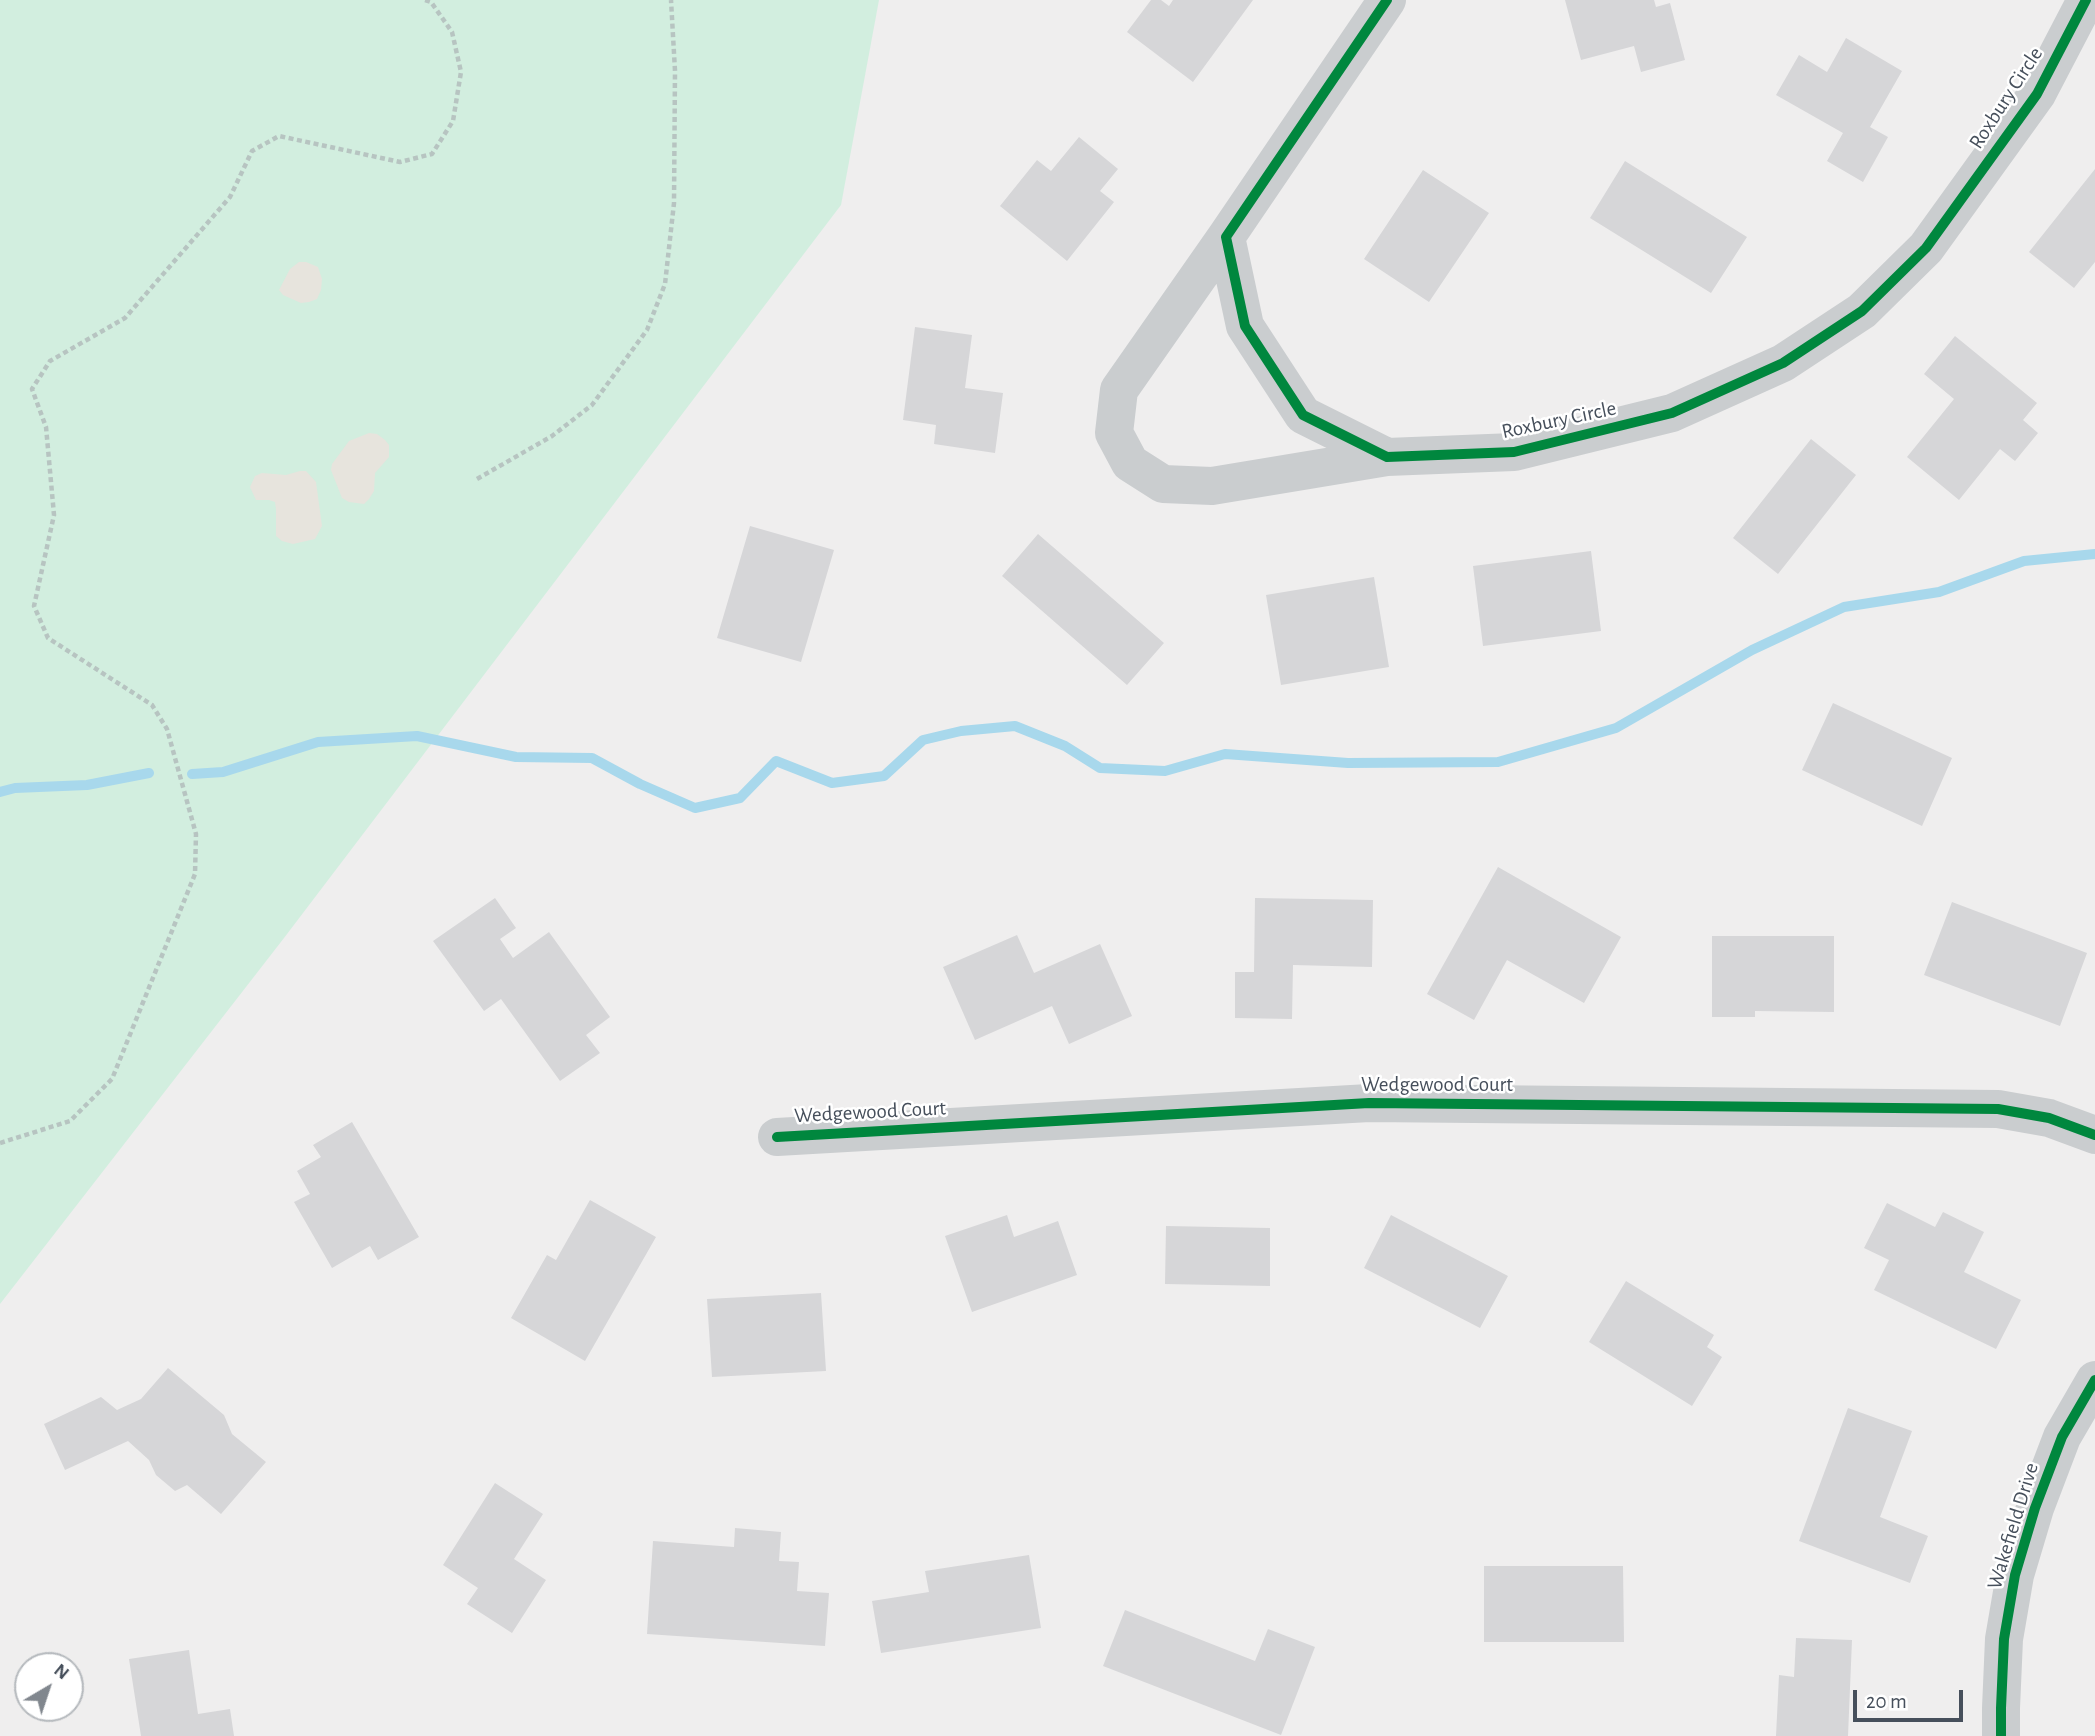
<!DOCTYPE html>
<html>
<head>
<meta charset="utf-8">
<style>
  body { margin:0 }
  #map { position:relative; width:2095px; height:1736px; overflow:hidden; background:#efeeee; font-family:"Alegreya Sans",sans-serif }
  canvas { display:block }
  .north { position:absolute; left:14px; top:1652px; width:70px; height:70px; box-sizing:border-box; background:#fff; border:2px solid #b5b9bd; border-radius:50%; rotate:39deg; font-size:19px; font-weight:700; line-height:28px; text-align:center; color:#464f5b }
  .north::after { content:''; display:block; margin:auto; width:24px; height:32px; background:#81878e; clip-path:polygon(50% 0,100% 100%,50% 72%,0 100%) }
  .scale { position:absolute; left:1853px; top:1690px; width:110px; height:32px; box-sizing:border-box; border:4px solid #464f5b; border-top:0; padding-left:9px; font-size:21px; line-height:24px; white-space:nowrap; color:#464f5b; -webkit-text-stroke:5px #fff; paint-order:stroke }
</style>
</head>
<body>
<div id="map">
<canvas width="2095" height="1736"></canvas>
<div class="north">N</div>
<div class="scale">20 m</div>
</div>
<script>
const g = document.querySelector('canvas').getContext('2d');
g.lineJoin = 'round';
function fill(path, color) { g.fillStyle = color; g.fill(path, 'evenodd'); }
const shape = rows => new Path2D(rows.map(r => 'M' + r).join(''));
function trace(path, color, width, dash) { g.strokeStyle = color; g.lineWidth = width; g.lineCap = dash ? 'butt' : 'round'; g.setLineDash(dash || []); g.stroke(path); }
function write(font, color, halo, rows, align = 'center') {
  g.font = font + ' "Alegreya Sans",sans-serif'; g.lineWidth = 5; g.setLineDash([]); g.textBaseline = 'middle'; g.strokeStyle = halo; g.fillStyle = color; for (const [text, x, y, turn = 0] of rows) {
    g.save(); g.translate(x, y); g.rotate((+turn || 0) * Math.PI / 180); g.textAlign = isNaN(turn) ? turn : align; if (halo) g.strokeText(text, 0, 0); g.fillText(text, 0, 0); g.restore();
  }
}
const green = shape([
  [0,0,879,0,841,205,284,938,0,1304]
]);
const sand = shape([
  [299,262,306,262,318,267,322,279,321,290,317,299,309,302,301,303,283,295,279,290,290,269],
  [369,433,377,434,385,440,389,445,389,457,375,473,374,491,369,499,364,504,349,502,342,498,331,470,332,464,349,441],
  [300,471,306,471,316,482,322,526,315,539,293,544,282,541,276,536,276,509,275,502,269,500,256,500,250,487,255,476,262,473,286,475]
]);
const stream = shape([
  [192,774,223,772,318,742,417,736,516,757,592,758,640,784,695,808,740,798,776,761,832,783,884,776,923,740,961,731,1015,726,1065,746,1100,768,1165,771,1225,754,1348,763,1498,762,1616,728,1752,650,1844,607,1939,592,2024,561,2095,554],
  [0,792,15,788,87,785,149,773]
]);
const building = shape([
  [1151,0,1161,0,1169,6,1173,0,1253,0,1193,82,1127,32],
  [1565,0,1654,0,1656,7,1670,3,1685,60,1641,72,1634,46,1581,60],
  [1846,38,1902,71,1870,127,1888,137,1863,182,1827,161,1843,133,1776,95,1799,55,1827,72],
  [1079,137,1118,169,1100,191,1114,202,1067,261,1000,206,1037,160,1051,171],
  [1625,161,1747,237,1711,293,1590,218],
  [2095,169,2095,262,2074,288,2029,252],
  [1423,170,1489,213,1429,302,1364,259],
  [915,327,972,335,965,388,1003,393,995,453,934,444,936,425,903,420],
  [1955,336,2037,403,2023,420,2038,433,2015,461,2000,449,1959,500,1907,457,1954,399,1924,374],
  [1811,439,1856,475,1778,574,1733,538],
  [750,526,834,550,801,662,717,638],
  [1038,534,1164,643,1127,685,1002,576],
  [1591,551,1601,631,1483,646,1473,566],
  [1374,577,1389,667,1281,685,1266,595],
  [1833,703,1952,758,1922,826,1802,770],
  [1498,867,1621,937,1584,1003,1507,960,1474,1020,1427,994],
  [495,898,516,928,500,939,513,958,549,932,610,1017,586,1035,600,1053,560,1081,501,999,484,1011,433,941],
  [1255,898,1373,900,1372,967,1293,965,1292,1019,1235,1018,1235,972,1254,972],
  [1952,902,2087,953,2060,1026,1924,975],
  [1017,935,1034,973,1100,944,1132,1016,1069,1044,1052,1006,975,1040,943,967],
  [1712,936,1834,936,1834,1012,1755,1011,1755,1017,1712,1017],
  [352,1122,419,1237,378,1260,370,1246,332,1268,294,1202,310,1194,297,1171,321,1157,313,1145],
  [590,1200,656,1237,585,1361,511,1318,547,1255,556,1260],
  [1887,1203,1935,1227,1943,1212,1984,1232,1964,1272,2021,1300,1996,1349,1874,1290,1889,1260,1864,1248],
  [1007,1215,1014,1237,1058,1221,1077,1275,972,1312,945,1236],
  [1391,1215,1508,1276,1480,1328,1364,1268],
  [1166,1226,1270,1228,1270,1286,1165,1284],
  [1626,1281,1714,1335,1707,1347,1722,1357,1692,1406,1589,1342],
  [821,1293,826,1371,712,1377,707,1299],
  [168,1368,224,1415,232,1434,266,1462,221,1514,187,1485,175,1491,156,1475,149,1460,128,1441,65,1470,44,1424,101,1397,117,1410,141,1399],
  [1848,1408,1912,1431,1880,1517,1928,1536,1910,1583,1799,1541],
  [495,1483,543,1514,514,1559,546,1580,512,1633,467,1604,478,1588,443,1565],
  [735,1528,781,1532,779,1561,799,1562,797,1591,829,1593,825,1646,647,1634,653,1541,734,1547],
  [1029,1555,1041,1628,881,1653,872,1601,929,1592,925,1571],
  [1484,1566,1623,1566,1624,1642,1484,1642],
  [1125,1610,1255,1661,1268,1629,1315,1647,1281,1735,1103,1666],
  [1796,1638,1852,1640,1848,1736,1776,1736,1779,1675,1794,1677],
  [189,1650,198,1714,230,1709,234,1736,141,1736,129,1659]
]);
const path = shape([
  [477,479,552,436,592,405,647,330,665,284,674,203,675,71,671,0],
  [0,1143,70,1121,112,1079,195,874,196,834,167,729,152,705,48,638,34,606,54,515,46,427,32,389,50,361,125,318,230,197,252,151,279,136,400,162,432,154,453,121,461,72,452,32,431,2,425,0]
]);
const minor = shape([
  [1387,0,1226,237,1245,326,1303,415,1387,457,1514,452,1672,413,1783,363,1862,311,1926,248,2037,94,2086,0],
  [1226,237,1119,390,1114,433,1130,463,1163,484,1212,486,1387,457],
  [777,1137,1369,1103,1998,1109,2049,1118,2095,1135],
  [2001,1736,2001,1708,2004,1639,2015,1575,2035,1508,2062,1437,2095,1380]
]);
const cycleway = shape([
  [1387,0,1226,237,1245,326,1303,415,1387,457,1514,452,1672,413,1783,363,1862,311,1926,248,2037,94,2086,0],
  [777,1137,1369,1103,1998,1109,2049,1118,2095,1135],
  [2001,1736,2001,1708,2004,1639,2015,1575,2035,1508,2062,1437,2095,1380]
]);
const streetNames = [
  ["Roxbury Circle",2006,98,-57],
  ["Roxbury Circle",1559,420,-12],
  ["Wedgewood Court",1437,1085],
  ["Wedgewood Court",870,1112,-3],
  ["Wakefield Drive",2013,1526,-73]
];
fill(green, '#d2eedf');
fill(sand, '#e7e4dd');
trace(stream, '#a8d8ec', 10);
fill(building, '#d6d6d8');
trace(path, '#b7c4c1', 4.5, [5, 3.5]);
trace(minor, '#cacdcf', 38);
trace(cycleway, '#00873e', 10);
write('21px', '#464f5b', '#fff', streetNames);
</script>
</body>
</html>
